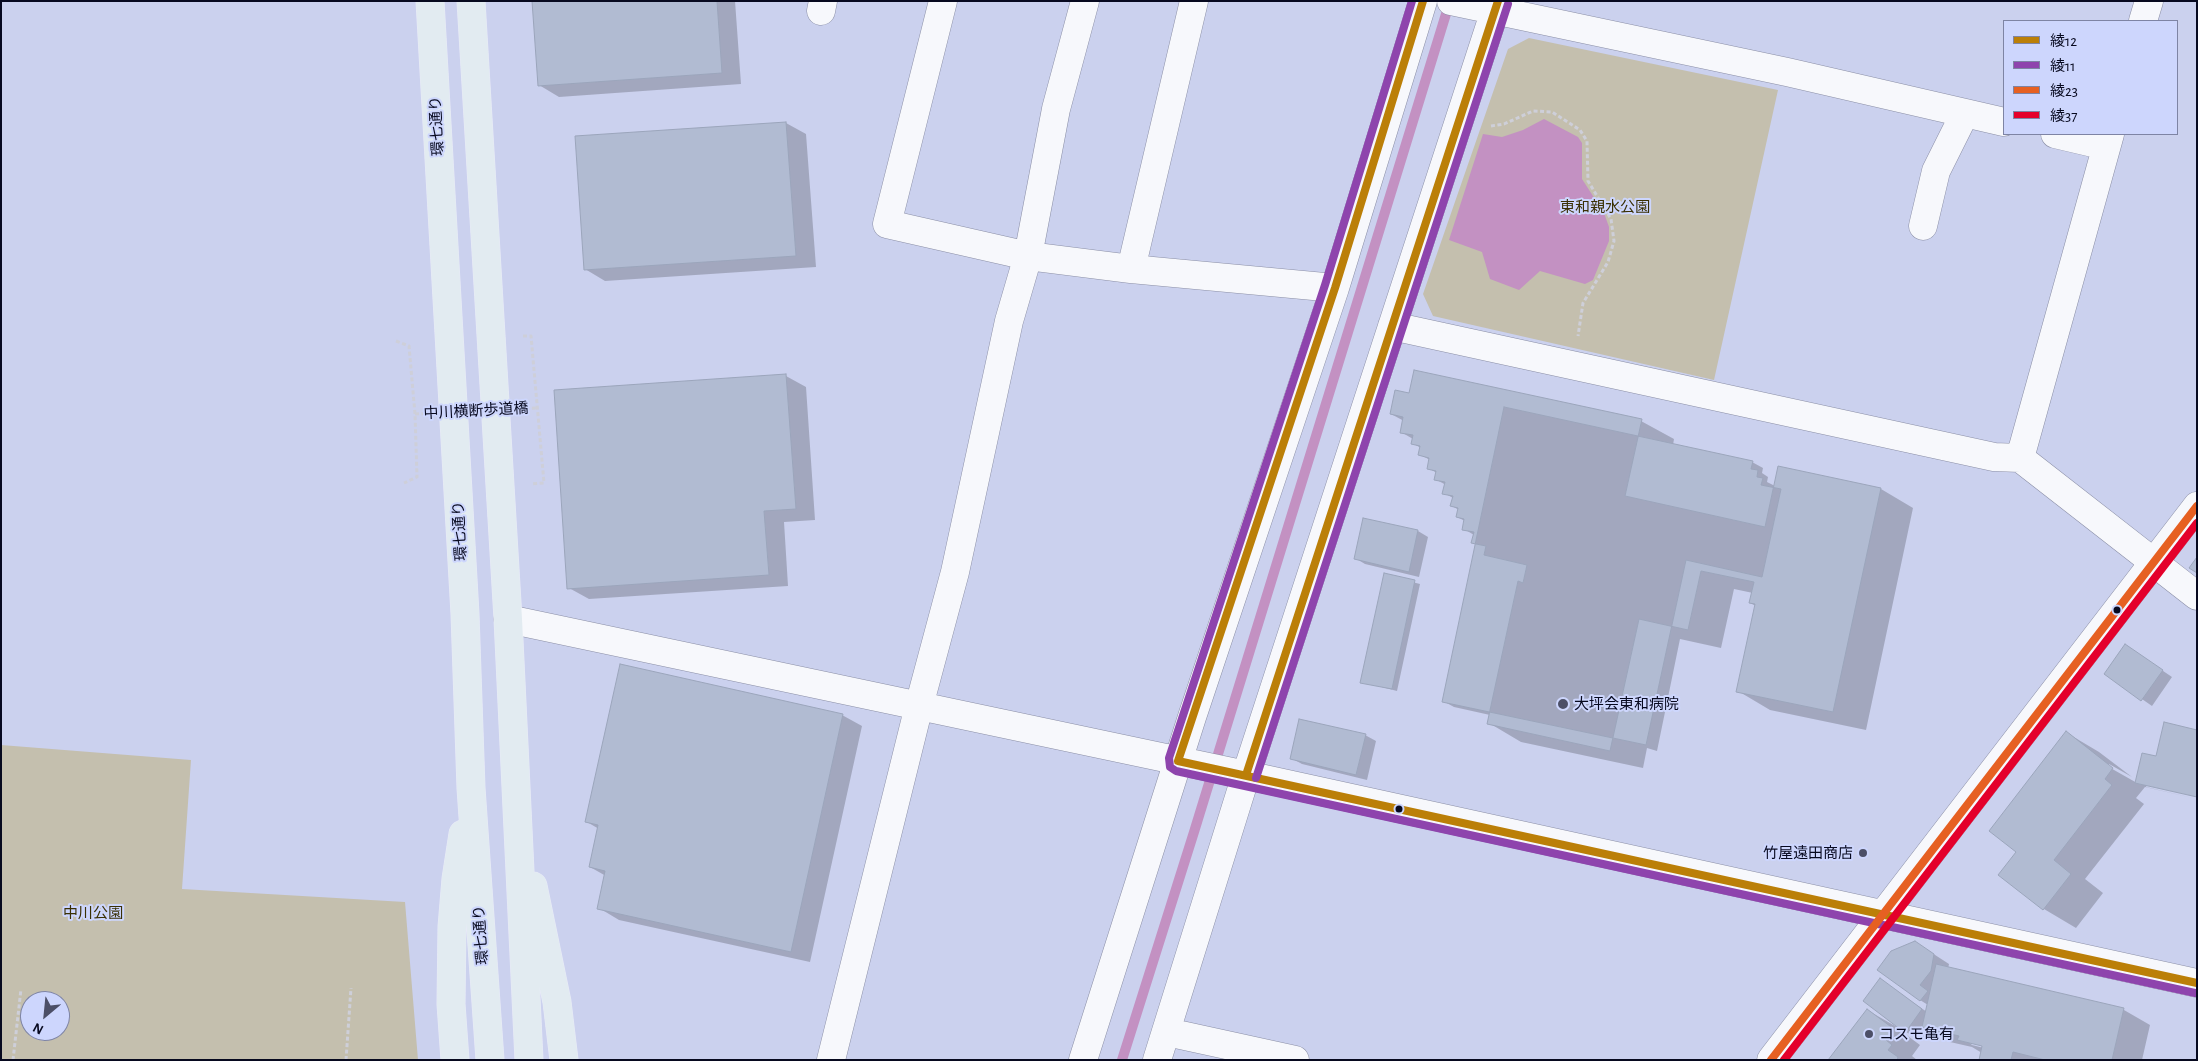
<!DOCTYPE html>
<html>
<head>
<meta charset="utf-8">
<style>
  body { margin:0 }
  #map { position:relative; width:2198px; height:1061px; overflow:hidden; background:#cbd1ee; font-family:"Alegreya Sans","Noto Sans JP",sans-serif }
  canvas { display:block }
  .frame { position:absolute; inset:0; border:2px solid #07091f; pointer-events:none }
  .legend { position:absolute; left:2003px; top:20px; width:175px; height:115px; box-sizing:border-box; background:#cdd6fd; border:1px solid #7e84a4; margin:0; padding:6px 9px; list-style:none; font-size:15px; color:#07091f }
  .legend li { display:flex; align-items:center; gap:10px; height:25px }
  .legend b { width:25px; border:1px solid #7e84a4 }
  .north { position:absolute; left:20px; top:991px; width:50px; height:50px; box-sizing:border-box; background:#cdd6fd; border:1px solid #7e84a4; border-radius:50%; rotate:208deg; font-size:14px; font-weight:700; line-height:20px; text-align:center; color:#07091f }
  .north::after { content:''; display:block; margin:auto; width:18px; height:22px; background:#4c4f67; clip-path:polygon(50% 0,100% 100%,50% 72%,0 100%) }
</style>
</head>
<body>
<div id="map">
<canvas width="2198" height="1061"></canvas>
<div class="frame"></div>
<ul class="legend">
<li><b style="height:6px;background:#bb7f08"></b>綾12</li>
<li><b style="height:6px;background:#8e44ad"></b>綾11</li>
<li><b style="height:6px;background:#e66022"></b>綾23</li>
<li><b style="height:6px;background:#e4002b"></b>綾37</li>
</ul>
<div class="north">N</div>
</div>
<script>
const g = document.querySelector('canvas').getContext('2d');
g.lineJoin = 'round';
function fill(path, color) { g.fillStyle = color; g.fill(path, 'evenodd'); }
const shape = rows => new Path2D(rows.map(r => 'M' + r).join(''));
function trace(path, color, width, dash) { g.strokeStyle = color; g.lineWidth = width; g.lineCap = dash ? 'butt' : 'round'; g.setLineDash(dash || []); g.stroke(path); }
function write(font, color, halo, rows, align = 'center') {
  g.font = font + ' "Alegreya Sans","Noto Sans JP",sans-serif'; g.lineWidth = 4; g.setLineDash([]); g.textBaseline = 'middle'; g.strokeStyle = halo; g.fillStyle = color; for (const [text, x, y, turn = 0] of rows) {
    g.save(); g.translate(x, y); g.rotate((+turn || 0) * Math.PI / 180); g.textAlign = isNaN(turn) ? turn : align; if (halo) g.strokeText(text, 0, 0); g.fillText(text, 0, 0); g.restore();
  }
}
const green = shape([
  [1529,38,1778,90,1714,380,1433,316,1423,294,1508,49],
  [1,745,191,760,182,889,405,902,418,1060,1,1060],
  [30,1001,60,1001,60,1031,30,1031]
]);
const water = shape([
  [1544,119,1578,137,1582,143,1582,179,1604,213,1609,227,1609,241,1593,280,1585,284,1540,271,1519,290,1490,279,1482,252,1449,240,1483,134,1502,137,1523,130]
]);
const shadow = shape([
  [533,1,735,1,741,84,559,97,539,85],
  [786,123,806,134,816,267,605,281,585,269,576,137],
  [786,376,806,387,815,520,784,522,788,586,589,599,569,588],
  [1409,394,1641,421,1674,439,1673,445,1752,462,1763,468,1762,473,1768,477,1767,482,1775,486,1779,468,1881,489,1913,508,1866,730,1770,710,1738,691,1756,606,1750,603,1753,593,1734,589,1721,648,1680,639,1657,751,1647,748,1643,768,1521,742,1489,723,1490,715,1454,707,1443,701,1476,544,1473,542,1474,535,1464,529,1465,521,1457,517,1459,510,1452,506,1453,498,1444,493,1446,485,1435,479,1437,473,1428,468,1430,460,1419,454,1421,448,1412,443,1413,439,1401,432,1404,421,1391,414],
  [1418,531,1428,537,1419,577,1365,564,1355,558],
  [1385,575,1420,584,1397,691,1362,682],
  [2126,646,2172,677,2152,706,2106,674],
  [842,715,862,726,810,962,619,920,599,908,606,876,590,867,599,829,587,822],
  [2067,733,2099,752,2132,777,2109,764,2107,766,2137,783,2157,758,2146,787,2197,799,2145,787,2136,798,2144,804,2085,879,2103,893,2076,928,2044,909,2000,875,2017,852],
  [1365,735,1376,741,1367,780,1302,764,1291,758],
  [1915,942,1949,964,1948,969,2124,1010,2150,1025,2142,1060,1980,1060,1982,1053,1972,1047,1950,1042,1929,1030,1921,1040,1902,1030,1901,1031,1920,1045,1912,1056,1917,1060,1830,1060,1867,1010,1897,1027,1898,1026,1880,980,1927,1012,1928,1005,1920,1000],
  [1969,1042,1988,1046,1988,1049,1972,1045]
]);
const stream = shape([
  [1122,1060,1194,832,1450,1]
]);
const building = shape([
  [532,1,717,1,722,73,538,86,532,1],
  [786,122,796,256,584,270,575,136,786,122],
  [1414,370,1642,419,1625,496,1765,527,1778,466,1881,488,1833,712,1736,692,1755,604,1749,603,1754,582,1701,571,1688,630,1639,619,1610,751,1487,724,1518,581,1523,583,1527,565,1484,555,1486,546,1471,543,1474,532,1462,530,1464,519,1456,517,1458,508,1450,506,1453,496,1442,494,1445,482,1434,480,1436,471,1427,469,1429,458,1418,455,1420,446,1411,444,1413,435,1400,433,1403,417,1390,414,1395,390,1409,393,1414,370],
  [786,374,796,509,764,511,769,575,567,589,554,390,786,374],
  [1504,407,1753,461,1751,469,1758,470,1757,477,1763,478,1761,485,1781,489,1762,577,1686,560,1646,745,1442,702,1504,407],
  [1363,518,1418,530,1409,572,1354,559,1363,518],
  [2197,557,2197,573,2189,568,2197,557],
  [1384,573,1415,580,1392,689,1360,683,1384,573],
  [2125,644,2163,670,2141,701,2104,674,2125,644],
  [620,664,843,714,791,952,597,909,605,871,589,867,598,825,585,822,620,664],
  [1299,719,1366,734,1356,775,1290,759,1299,719],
  [2164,722,2197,730,2197,797,2135,783,2142,753,2156,756,2164,722],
  [2066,731,2113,768,2105,779,2112,785,2054,860,2071,874,2043,910,1998,875,2016,852,1989,831,2066,731],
  [1915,941,1934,954,1931,971,1920,985,1928,991,1920,1001,1877,970,1891,951,1915,941],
  [1936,964,2124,1008,2112,1060,2045,1060,2013,1052,2011,1060,1979,1060,1982,1046,1957,1040,1959,1036,1922,1027,1936,964],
  [1880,978,1922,1009,1905,1033,1863,1001,1880,978],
  [1867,1009,1894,1029,1886,1040,1892,1045,1888,1050,1898,1057,1897,1060,1828,1060,1867,1009]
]);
const path = shape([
  [1491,126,1504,124,1533,111,1552,112,1580,130,1587,141,1588,181,1611,219,1614,241,1608,262,1583,303,1578,336],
  [523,336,531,336,544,483,531,484],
  [396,341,409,346,415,414,417,477,404,483],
  [13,1060,21,989],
  [346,1060,351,988]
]);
const minor = shape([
  [943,1,887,224,1028,256,1131,269,1335,288],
  [1451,1,1787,72,2004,122],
  [821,11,823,1],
  [2143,21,2149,1],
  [2055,134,2106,146],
  [1923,226,1936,171,1965,113],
  [1131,269,1194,1],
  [1392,326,1994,457,2020,458,2110,134],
  [2020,458,2197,596],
  [508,619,1246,775,2197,983],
  [1167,1032,1295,1060],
  [831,1060,919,706,955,572,1009,321,1028,256,1056,109,1085,1],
  [1083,1060,1192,717,1335,288,1423,1],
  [1157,1060,1246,775,1498,1],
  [1771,1060,2197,506]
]);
const major = shape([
  [430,1,465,614,471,788,490,1060],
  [471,1,508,619,529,1060],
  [533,886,557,1002,564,1060],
  [455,1060,451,1004,452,927,456,879,463,834]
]);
const pathBridge = shape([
  [415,414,538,408]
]);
const bus1 = shape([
  [1423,1,1335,288,1178,761,2197,983],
  [1246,775,1498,1]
]);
const bus2 = shape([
  [1412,1,1325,285,1169,758,1170,767,1176,771,2195,993],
  [1256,778,1508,4]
]);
const bus3 = shape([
  [1771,1060,2197,506]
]);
const bus4 = shape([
  [1784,1060,2197,523]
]);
const markers = [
  [2117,610,4.5,"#07091f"],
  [1563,704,6,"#4c4f67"],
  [1399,809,4.5,"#07091f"],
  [1863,853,5,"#4c4f67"],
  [1869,1034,5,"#4c4f67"]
];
const streetNames = [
  ["環七通り",437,126,-93],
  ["中川横断歩道橋",476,411,-3],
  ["環七通り",460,531,-93],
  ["環七通り",481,935,-94]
];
const parkNames = [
  ["東和親水公園",1605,207],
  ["中川公園",93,913]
];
const poiNames = [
  ["大坪会東和病院",1574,704],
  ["竹屋遠田商店",1853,853,"right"],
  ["コスモ亀有",1879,1034]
];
fill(green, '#c4bfae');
fill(water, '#c391c2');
fill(shadow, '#0003');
trace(stream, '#c391c2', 10);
fill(building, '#b1bbd2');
trace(building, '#9ba5bb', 1);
trace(minor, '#8b8fa6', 29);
trace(major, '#e8eaf7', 29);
trace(path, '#cecfd9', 3, [4, 2.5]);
trace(minor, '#f7f8fc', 28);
trace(major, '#e2ebf1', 28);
trace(pathBridge, '#cecfd9', 3, [4, 2.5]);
trace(bus1, '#bb7f08', 8);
trace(bus2, '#8e44ad', 8);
trace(bus3, '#e66022', 8);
trace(bus4, '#e4002b', 8);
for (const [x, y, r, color] of markers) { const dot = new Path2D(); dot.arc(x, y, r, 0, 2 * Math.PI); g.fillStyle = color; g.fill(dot); trace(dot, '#cdd6fd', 2); }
write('15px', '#07091f', '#cdd6fd', streetNames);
write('15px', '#3a3004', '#cdd6fd', parkNames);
write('15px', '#07091f', '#cdd6fd', poiNames, 'left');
</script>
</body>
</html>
